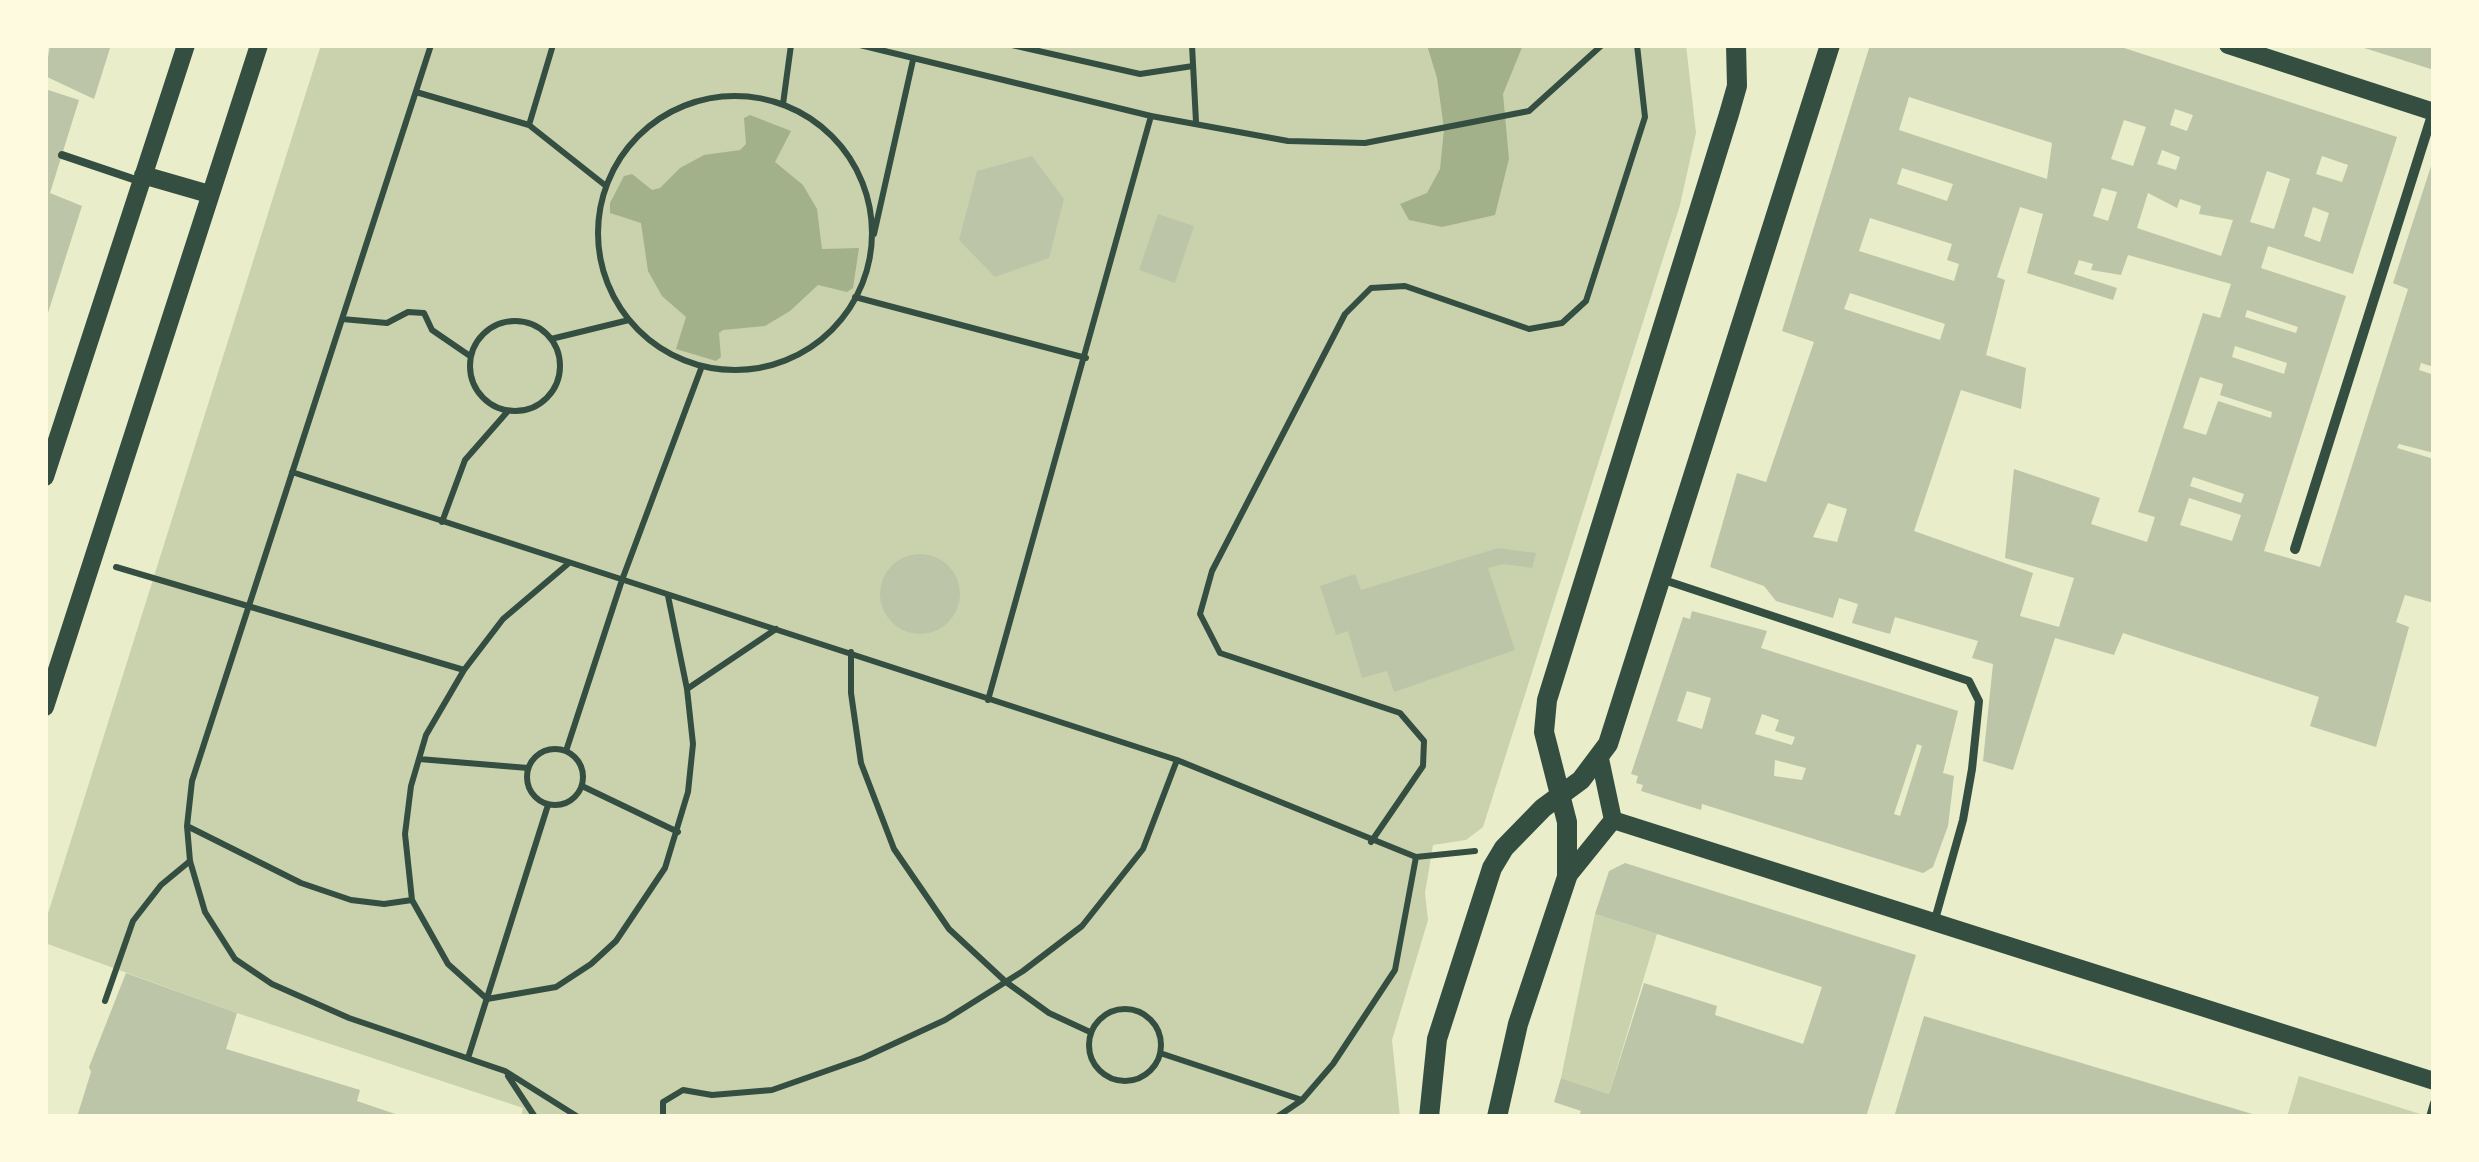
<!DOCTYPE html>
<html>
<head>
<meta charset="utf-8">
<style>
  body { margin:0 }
  #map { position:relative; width:2479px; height:1162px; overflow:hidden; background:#e9edc9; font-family:Helvetica,sans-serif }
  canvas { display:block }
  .frame { position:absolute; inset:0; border:48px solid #fefae0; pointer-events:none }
</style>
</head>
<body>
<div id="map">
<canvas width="2479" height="1162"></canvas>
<div class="frame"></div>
</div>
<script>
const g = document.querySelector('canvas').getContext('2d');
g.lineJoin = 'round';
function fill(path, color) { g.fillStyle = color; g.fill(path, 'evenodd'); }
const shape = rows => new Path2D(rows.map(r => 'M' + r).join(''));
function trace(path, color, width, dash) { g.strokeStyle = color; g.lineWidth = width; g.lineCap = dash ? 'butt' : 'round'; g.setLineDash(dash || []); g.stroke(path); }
const green = shape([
  [321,45,1686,45,1696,133,1680,205,1483,827,1466,840,1433,845,1425,893,1428,920,1392,1040,1400,1117,521,1117,523,1108,237,1013,45,943,45,923],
  [1595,914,1657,934,1609,1094,1561,1078],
  [2299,1076,2430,1117,2287,1117]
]);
const water = shape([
  [1427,45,1523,45,1503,94,1509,159,1495,215,1442,227,1409,220,1400,204,1427,193,1440,169,1444,129,1437,78],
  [750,115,791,131,775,162,803,185,817,209,822,249,859,248,853,288,847,292,818,285,790,311,765,326,723,330,719,333,721,357,716,361,676,349,686,317,662,296,648,271,641,223,610,213,610,203,624,176,632,174,652,190,660,188,680,168,704,155,740,150,746,144,744,118]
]);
const building = shape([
  [50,45,111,45,94,99,45,76],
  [1870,45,2115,45,2397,137,2353,274,2268,246,2261,268,2346,296,2264,551,2320,567,2408,289,2393,283,2434,157,2434,367,2421,363,2419,370,2434,375,2434,453,2399,444,2397,448,2434,459,2434,603,2405,595,2396,622,2409,627,2376,747,2310,726,2319,697,2123,633,2114,655,2055,638,2013,770,1983,761,1993,664,1972,658,1978,641,1895,617,1890,634,1852,623,1858,604,1839,598,1833,618,1776,601,1764,586,1710,567,1737,473,1766,482,1814,342,1782,331],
  [1909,97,2052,143,2047,179,1899,130],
  [2175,109,2193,115,2187,131,2170,125],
  [2124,120,2146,127,2133,166,2111,159],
  [2162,150,2180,157,2176,170,2157,164],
  [2322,156,2348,165,2342,182,2316,174],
  [1902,168,1953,184,1947,201,1897,184],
  [2267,171,2290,179,2274,229,2250,222],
  [2102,188,2117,192,2108,221,2093,216],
  [2148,193,2177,208,2180,199,2201,206,2199,214,2233,220,2221,256,2137,228],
  [2020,207,2043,214,2027,273,2113,300,2117,288,2074,274,2079,260,2093,264,2091,270,2121,275,2128,255,2231,284,2220,318,2203,313,2147,485,2138,512,2155,517,2147,542,2091,524,2100,498,2014,469,2005,558,2074,578,2059,627,2020,616,2033,573,1914,531,1961,390,2021,409,2026,368,1986,355,2005,280,1997,277],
  [2313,207,2329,213,2320,242,2304,236],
  [1870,218,1952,244,1947,260,1959,264,1954,281,1859,251],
  [1850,293,1945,324,1940,340,1844,309],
  [2247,310,2298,327,2296,333,2245,317],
  [2235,346,2287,363,2284,374,2232,357],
  [2200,377,2223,384,2220,395,2272,412,2271,418,2218,401,2206,435,2183,428],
  [2193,477,2244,494,2241,503,2190,486],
  [2189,498,2241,515,2232,541,2180,525],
  [1828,503,1847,509,1837,542,1813,537],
  [2358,45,2434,45,2434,70,2358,46],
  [45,89,79,100,50,193,82,206,46,319],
  [1032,156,1064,199,1049,258,995,277,959,240,977,171],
  [1158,214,1194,226,1175,283,1139,270],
  [1498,548,1536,553,1532,568,1503,564,1488,568,1515,650,1394,692,1387,671,1362,678,1348,631,1336,635,1320,586,1355,574,1361,590],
  '880 594a40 40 0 1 1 80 0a40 40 0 1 1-80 0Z',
  [1692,611,1767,631,1761,648,1958,711,1943,773,1954,776,1948,826,1933,867,1923,873,1702,804,1701,810,1641,791,1643,785,1636,783,1638,776,1631,774,1683,617,1690,619],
  [1687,691,1711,698,1702,729,1677,721],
  [1762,714,1779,720,1775,731,1795,737,1792,745,1755,734],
  [1917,744,1922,746,1900,816,1894,814],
  [1775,760,1806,768,1802,780,1774,776],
  [1625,863,1916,955,1866,1117,1579,1117,1581,1111,1554,1102,1561,1078,1609,1094,1644,983,1717,1006,1715,1015,1803,1044,1822,987,1595,914,1609,871],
  [126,973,237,1013,226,1049,360,1090,357,1101,404,1117,77,1117,91,1072,89,1067],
  [1924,1016,2259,1116,2259,1117,1894,1117]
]);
const path = shape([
  [431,45,192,781,187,826,190,861,205,912,235,959,272,984,349,1018,505,1071,578,1117],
  [860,45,1151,116,1288,141,1365,143,1529,111,1602,45],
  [1012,45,1140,74,1193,66],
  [1192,45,1196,122],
  [416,92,529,125,606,186],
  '598 233a137 137 0 1 1 274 0a137 137 0 1 1-274 0Z',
  [783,104,791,45],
  [529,125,553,45],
  [874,234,913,60],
  [855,297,1086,358],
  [342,319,387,323,408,312,424,313,432,330,470,356],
  '470 366a45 45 0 1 1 90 0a45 45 0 1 1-90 0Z',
  [551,339,629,320],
  [292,472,1177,760,1416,857,1475,851],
  [442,522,465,460,508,411],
  [569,563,503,619,464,670,426,735,411,786,405,834,412,900,448,964,487,999,556,987,591,964,616,941,665,868,688,792,693,744,687,689,668,596],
  [116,567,464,670],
  [851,652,851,693,861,763,894,849,949,929,1006,982,1049,1013,1090,1032],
  [687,689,776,629],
  [988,700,1151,116],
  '527 777a28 28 0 1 1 56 0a28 28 0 1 1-56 0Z',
  [566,751,622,580,702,366],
  [419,759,528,768],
  [582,786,678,832],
  [187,826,301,883,351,900,384,904,412,900],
  [1371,842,1423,766,1424,741,1400,713,1220,653,1200,614,1212,571,1345,314,1371,288,1405,286,1529,329,1562,323,1586,301,1645,117,1637,45],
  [105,1001,133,921,161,885,190,861],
  '1089 1045a36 36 0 1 1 72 0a36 36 0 1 1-72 0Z',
  [1160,1053,1302,1100],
  [468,1058,548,805],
  [508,1076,535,1117],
  [663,1117,663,1102,683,1090,712,1095,772,1090,863,1058,945,1020,1023,971,1082,926,1143,849,1177,760],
  [1277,1117,1302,1100,1333,1064,1395,970,1416,857]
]);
const service = shape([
  [62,155,139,181],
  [1664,580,1969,681,1979,701,1972,769,1963,820,1934,923],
  [2430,1117,2434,1103]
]);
const minor = shape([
  [2295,549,2433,112]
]);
const tertiary = shape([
  [2228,45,2434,112],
  [143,175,209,194],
  [45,477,186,45],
  [45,707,259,45],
  [1600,759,1613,820],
  [1613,820,2434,1081],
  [1567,877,1613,820]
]);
const secondary = shape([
  [1429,1117,1437,1039,1492,868,1504,848,1543,808,1581,780,1608,744,1830,45],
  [1497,1117,1518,1024,1567,877,1567,822,1544,732,1547,700,1729,114,1737,86,1736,45]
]);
fill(green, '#cad2ad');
fill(water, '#a3b18a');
fill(building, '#bcc5a7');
trace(path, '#344e41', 6);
trace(service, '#344e41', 8);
trace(minor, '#344e41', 10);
trace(tertiary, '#344e41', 18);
trace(secondary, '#344e41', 20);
</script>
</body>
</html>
